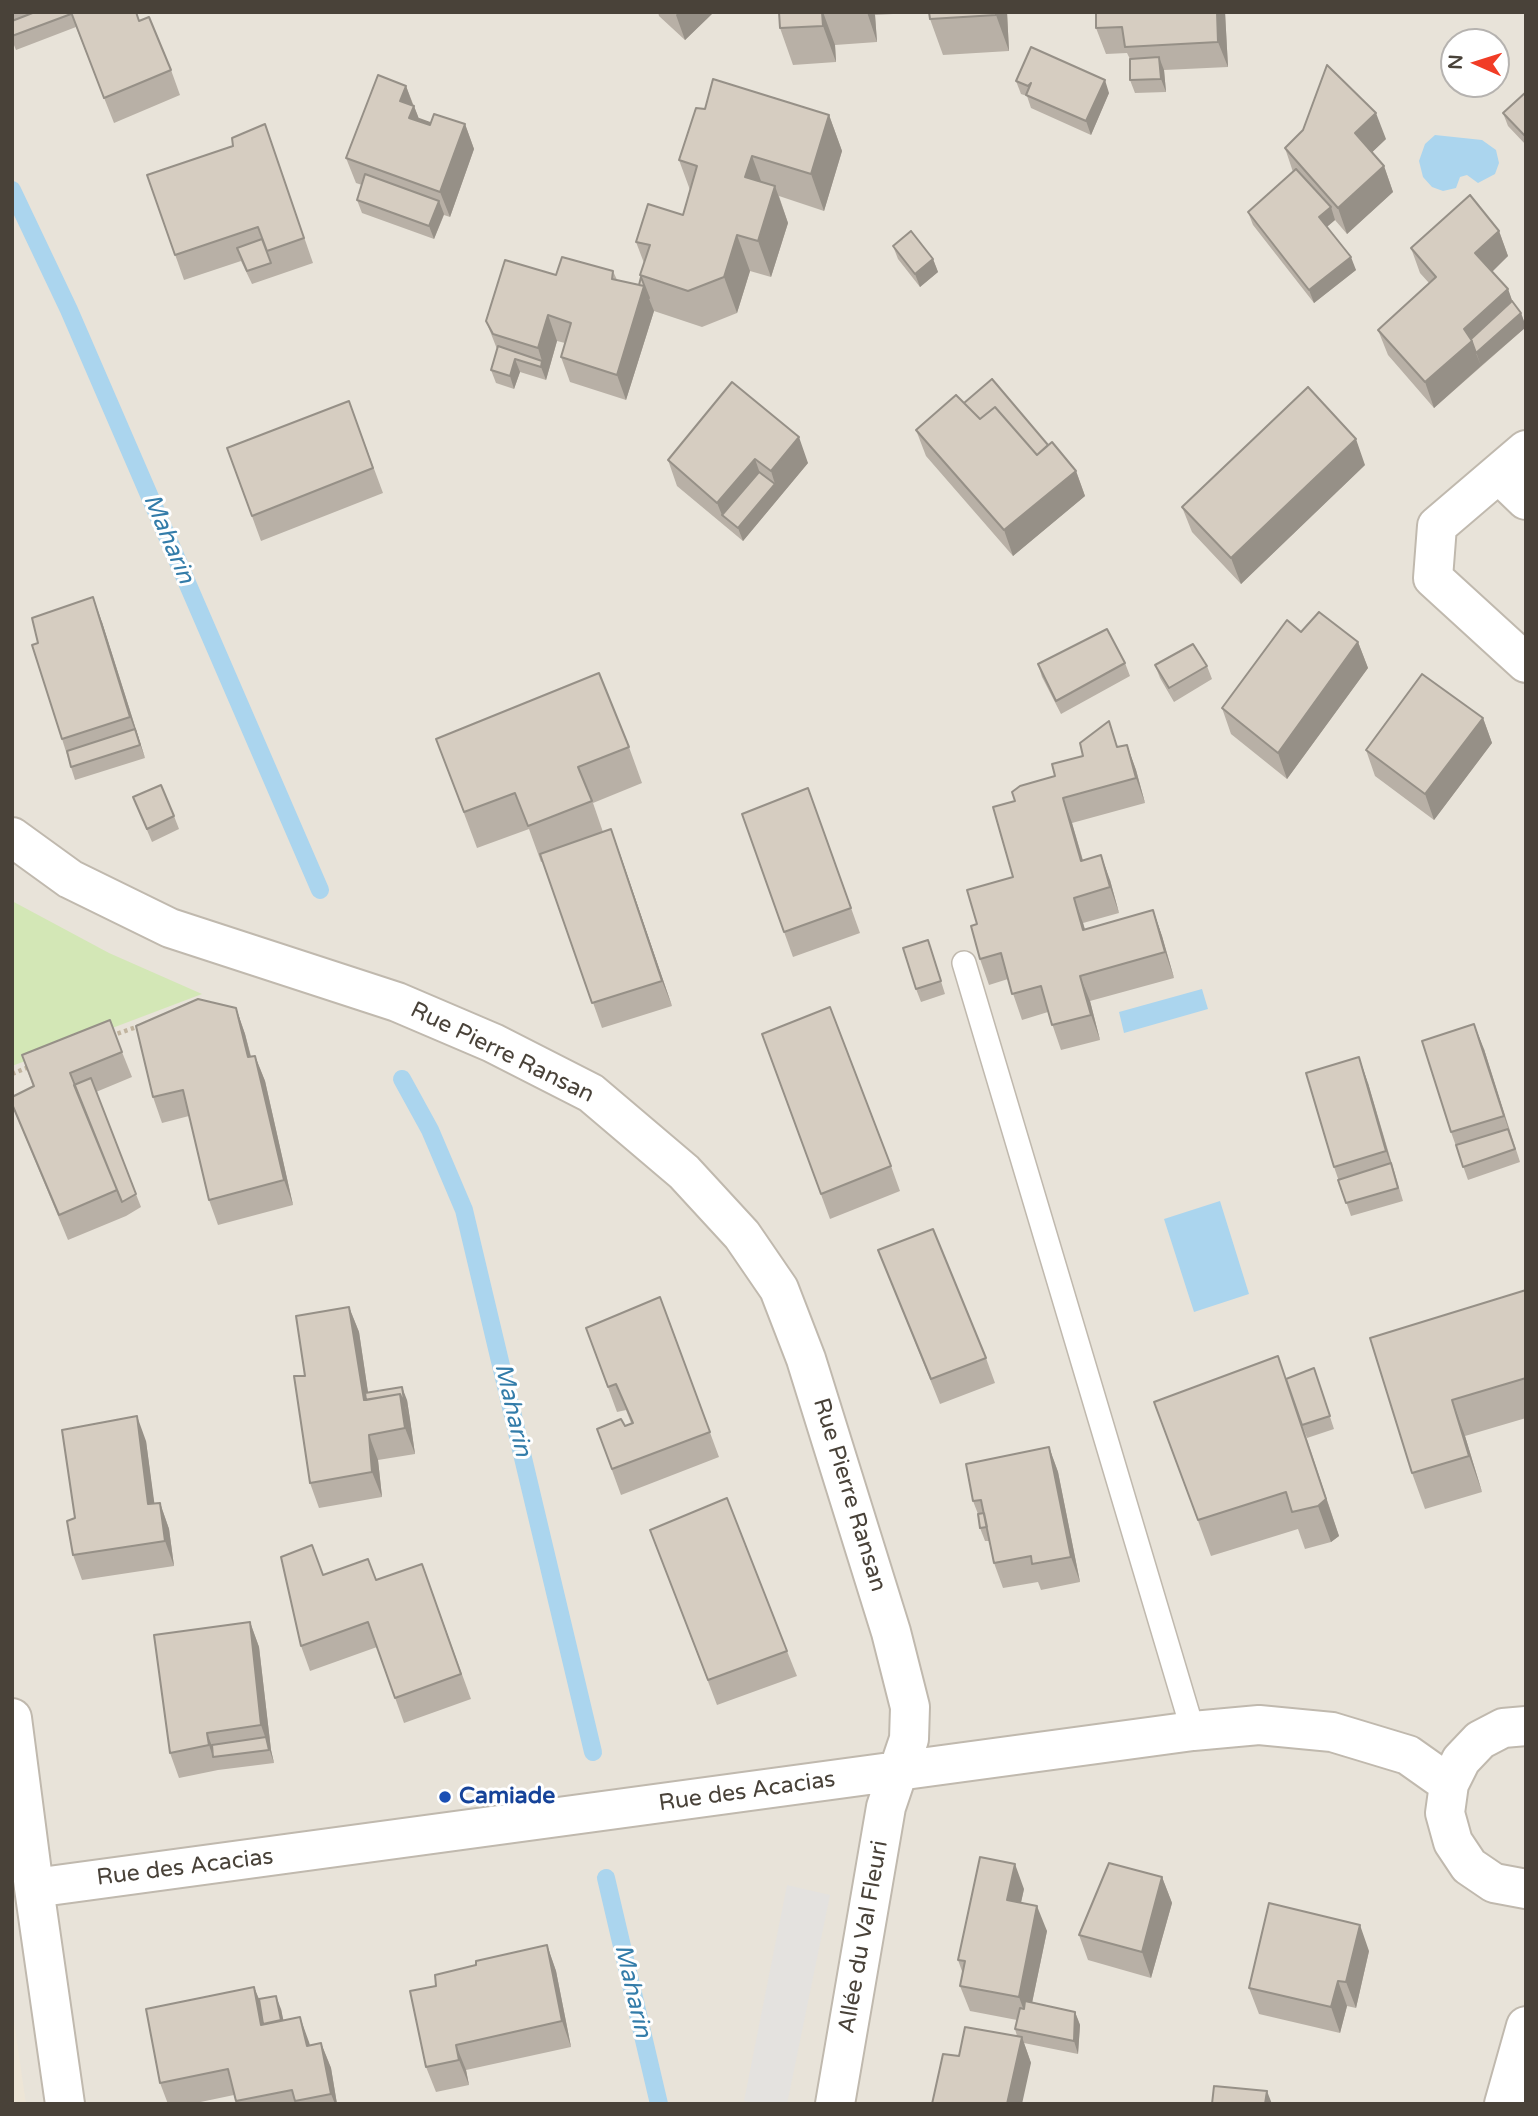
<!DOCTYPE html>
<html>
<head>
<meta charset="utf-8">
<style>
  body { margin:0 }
  #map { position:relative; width:1538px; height:2116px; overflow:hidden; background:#f5f1eb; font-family:"Varela Round",sans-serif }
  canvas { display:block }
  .frame { position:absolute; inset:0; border:14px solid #494239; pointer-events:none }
  .north { position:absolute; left:1440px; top:28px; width:70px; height:70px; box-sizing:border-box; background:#fff; border:2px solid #b6b3b0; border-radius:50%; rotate:273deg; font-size:19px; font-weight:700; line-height:28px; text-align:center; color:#494239 }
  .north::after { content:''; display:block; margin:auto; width:24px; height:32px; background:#f13c26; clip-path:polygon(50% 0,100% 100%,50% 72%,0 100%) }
</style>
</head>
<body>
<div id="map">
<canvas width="1538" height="2116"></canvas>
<div class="frame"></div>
<div class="north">N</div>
</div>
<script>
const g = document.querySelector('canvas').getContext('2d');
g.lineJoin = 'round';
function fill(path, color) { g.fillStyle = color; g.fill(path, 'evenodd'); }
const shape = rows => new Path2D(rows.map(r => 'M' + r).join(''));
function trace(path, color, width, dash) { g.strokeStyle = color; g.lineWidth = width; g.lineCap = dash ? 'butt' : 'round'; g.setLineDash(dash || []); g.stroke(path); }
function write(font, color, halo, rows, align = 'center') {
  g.font = font + ' "Varela Round",sans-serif'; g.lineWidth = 6; g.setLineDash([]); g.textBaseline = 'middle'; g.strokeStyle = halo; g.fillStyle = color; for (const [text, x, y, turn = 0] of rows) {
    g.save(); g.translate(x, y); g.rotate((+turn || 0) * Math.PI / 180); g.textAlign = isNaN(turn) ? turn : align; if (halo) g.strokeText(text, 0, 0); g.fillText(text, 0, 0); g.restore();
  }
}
const residential = shape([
  [12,12,1526,12,1526,2104,12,2104],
  [1454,42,1496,42,1496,84,1454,84]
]);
const education = shape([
  [12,2008,26,2104,12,2104]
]);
const green = shape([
  [12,901,109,953,202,994,12,1066]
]);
const parking = shape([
  [787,1885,830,1895,787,2104,756,2104,744,2101]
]);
const water = shape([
  [1435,135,1482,140,1496,150,1499,163,1495,174,1478,183,1467,175,1460,177,1456,188,1443,191,1432,187,1423,177,1419,161,1425,144],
  [1202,989,1208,1009,1124,1033,1119,1012],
  [1220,1201,1249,1294,1194,1312,1164,1219]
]);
const stream = shape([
  [12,190,69,310,320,890],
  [402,1079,430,1130,464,1210,593,1752],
  [606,1878,659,2104]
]);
const path = shape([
  [111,1036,139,1026],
  [12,1074,31,1066]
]);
const service = shape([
  [964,963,1193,1731]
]);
const minor = shape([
  [1526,450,1437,526,1433,578,1526,663],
  [1499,474,1526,500],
  [12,837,70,879,170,928,397,1002,493,1043,591,1093,684,1172,742,1235,779,1289,806,1359,891,1632,910,1707,909,1739,886,1807,835,2104],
  [12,1718,34,1888,65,2104],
  [1526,1726,1503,1728,1480,1740,1461,1760,1449,1784,1445,1813,1453,1842,1469,1866,1494,1883,1526,1889],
  [34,1888,1193,1731,1259,1725,1332,1732,1408,1755,1449,1784],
  [1504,2104,1526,2026]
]);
const wall = shape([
  [12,12,136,12,139,21,171,70,180,95,114,123,76,27,16,50,12,40],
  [658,12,714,12,685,40,659,16],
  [779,12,929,12,875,15,877,42,835,45,836,62,793,65,780,28],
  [929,12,1007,12,1009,51,943,55,930,19],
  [1096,12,1225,12,1228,67,1164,70,1166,92,1135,93,1130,80,1130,59,1127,53,1106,54,1096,28],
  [1016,81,1109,93,1091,135,1031,108,1027,96,1021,94],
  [406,86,419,119,430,123,465,124,474,149,450,217,444,215,434,239,362,213,357,200,362,185,356,183,346,158],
  [1526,92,1526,145,1508,126,1503,113],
  [705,109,829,115,842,151,824,211,779,196,788,223,771,277,750,271,737,313,702,327,654,311,626,400,570,382,561,357,565,343,557,341,546,380,520,372,514,389,496,383,491,370,497,349,486,321,556,275,613,271,617,280,639,285,644,263,636,242,683,215,690,190,679,160],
  [265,124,313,263,252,284,241,261,184,280,147,175,233,146],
  [1386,139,1372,152,1384,166,1393,192,1347,234,1335,220,1327,227,1356,270,1314,303,1253,225,1248,212,1293,172,1285,148],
  [1499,231,1508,256,1492,271,1508,289,1512,301,1521,313,1526,327,1434,408,1388,355,1378,330,1429,283,1420,273,1411,248],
  [893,246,933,259,938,272,920,287,898,259],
  [732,382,808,463,743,541,677,486,668,460],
  [349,401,383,493,261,541,227,448],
  [964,403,1048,445,1076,471,1085,496,1013,556,926,456,916,430],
  [1365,465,1241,584,1192,532,1182,507],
  [102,622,145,758,75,780,62,739],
  [1301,632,1358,642,1368,668,1287,779,1231,734,1222,708],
  [1125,663,1130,676,1061,714,1042,677,1038,664],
  [1155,665,1207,666,1212,679,1174,702,1160,678],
  [1483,718,1492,743,1434,820,1375,776,1366,750],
  [436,739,629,747,642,783,593,803,603,832,620,854,672,1006,602,1028,543,862,541,862,529,829,477,848],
  [1127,745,1136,770,1145,803,1072,823,1083,860,1110,880,1119,913,1083,923,1085,929,1153,910,1162,936,1174,978,1090,1001,1100,1040,1061,1050,1048,1012,1022,1020,1008,979,989,985,980,959,977,924,1013,877,1015,801,1055,776,1118,747],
  [808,788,860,933,793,957,742,814],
  [133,797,174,816,179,829,152,842],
  [928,940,945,994,921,1002,916,989],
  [236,1008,245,1034,251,1056,255,1056,265,1081,293,1205,218,1225,209,1200,189,1116,162,1123,153,1097],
  [762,1034,891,1166,900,1191,830,1219],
  [1484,1049,1520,1162,1468,1180,1451,1132],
  [122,1052,132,1077,96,1092,141,1207,126,1216,68,1240,12,1105,33,1087,22,1055],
  [1368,1083,1403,1201,1351,1216,1334,1167],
  [878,1250,986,1358,995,1383,940,1404],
  [1526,1290,1526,1418,1465,1436,1482,1492,1425,1509,1412,1473,1370,1338],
  [660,1297,719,1457,621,1495,597,1429,625,1426,631,1423,626,1410,617,1412,586,1328],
  [349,1307,359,1332,368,1393,407,1400,415,1454,378,1460,382,1497,319,1508,310,1483,305,1376],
  [1278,1356,1286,1379,1314,1368,1334,1429,1307,1438,1303,1427,1339,1536,1331,1542,1305,1549,1298,1529,1211,1556,1154,1402],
  [146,1441,154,1504,160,1503,169,1529,174,1566,82,1580,73,1555,75,1518],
  [1049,1447,1058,1472,1080,1582,1041,1590,1038,1582,1003,1588,994,1563,989,1541,985,1541,980,1528,978,1514,973,1501],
  [650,1530,787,1651,797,1676,717,1705],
  [422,1564,471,1699,404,1723,377,1647,310,1671,301,1646,323,1575,376,1580],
  [250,1622,259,1647,271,1750,274,1763,218,1770,179,1778,170,1753],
  [1162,1877,1172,1903,1151,1978,1088,1960,1079,1935],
  [1024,1889,1021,1902,1047,1931,1032,2003,1075,2012,1080,2025,1078,2054,1024,2043,1031,2063,959,2056,1017,2036,1015,2029,1017,2020,970,2011,960,1986,963,1974,958,1960],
  [547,1945,556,1971,571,2047,466,2070,469,2085,436,2092,426,2067,436,1986,476,1965],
  [1369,1951,1356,2008,1347,2006,1340,2033,1259,2014,1249,1988],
  [254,1987,259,1999,281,2009,283,2020,309,2042,310,2046,321,2043,331,2068,337,2104,237,2104,234,2095,191,2104,168,2104,160,2083]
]);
const shadedWall = shape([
  [678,12,714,12,685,40,676,15],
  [822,12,823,12,835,45,836,62,823,26],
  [867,12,874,12,875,15,877,42],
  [996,12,1007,12,1009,51,996,15],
  [1217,12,1225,12,1228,67,1218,42],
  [1159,57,1164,70,1166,92,1161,79],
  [1105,80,1109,93,1091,135,1086,121],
  [406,86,414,108,414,106,424,132,413,130,400,101],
  [1376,113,1386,139,1365,159,1355,133],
  [829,115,842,151,824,211,811,174],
  [465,124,474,149,450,217,440,192],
  [752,156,765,192,745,177],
  [1384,166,1393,192,1347,234,1338,208],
  [775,186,788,223,771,277,758,241],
  [439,201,444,214,434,239,429,226],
  [1331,207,1335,220,1323,230,1319,217],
  [1499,231,1508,256,1485,279,1475,253],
  [737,235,750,271,737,313,724,277],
  [1351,257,1356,270,1314,303,1309,290],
  [933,259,938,272,920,287,915,274],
  [644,286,654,311,626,400,617,375],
  [1508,289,1517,314,1476,352,1481,366,1434,408,1425,382,1464,329],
  [1521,313,1526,327,1481,366,1476,353],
  [548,315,557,341,546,380,541,367,542,361,538,348],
  [515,359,520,372,514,389,510,376],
  [799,437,808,463,743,541,738,528,775,484,771,471],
  [1356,439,1365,465,1241,584,1231,558],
  [755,459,764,485,722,515,717,503],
  [1076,471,1085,496,1013,556,1004,530],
  [93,597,102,622,145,758,130,717],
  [1358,642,1368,668,1287,779,1278,753],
  [1483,718,1492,743,1434,820,1425,794],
  [1127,745,1136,770,1145,803,1136,778],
  [1063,798,1072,823,1090,886,1081,861],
  [611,829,620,854,672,1006,662,981],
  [1101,855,1110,880,1119,913,1110,887],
  [1074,898,1083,923,1092,955,1083,930],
  [1153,910,1162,936,1174,978,1165,952],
  [1080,976,1090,1001,1100,1040,1091,1015],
  [236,1008,245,1034,257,1082,248,1057],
  [1474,1024,1484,1049,1513,1142,1504,1116],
  [255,1056,265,1081,293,1205,284,1180],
  [1359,1057,1368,1083,1395,1176,1386,1151],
  [349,1307,359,1332,371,1412,364,1400],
  [1278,1356,1339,1536,1331,1542,1318,1506],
  [402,1387,407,1400,410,1419,405,1406],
  [400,1394,410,1419,415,1454,405,1428],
  [1452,1400,1465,1436,1482,1492,1469,1456],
  [137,1416,146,1441,158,1530,148,1504],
  [369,1435,378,1460,382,1497,372,1472],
  [1049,1447,1058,1472,1080,1582,1071,1557],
  [160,1503,169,1529,174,1566,165,1541],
  [250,1622,259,1647,271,1750,274,1763,261,1725],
  [207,1733,216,1757,213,1757,209,1745],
  [1015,1864,1024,1889,1016,1925,1007,1900],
  [1162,1877,1172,1903,1151,1978,1142,1952],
  [1037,1906,1047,1931,1028,2022,1019,1997],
  [1360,1925,1369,1951,1356,2008,1346,1982],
  [547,1945,556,1971,571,2047,562,2021],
  [1338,1981,1347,2006,1340,2033,1331,2007],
  [254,1987,264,2012,268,2036,261,2025],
  [276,1996,281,2009,289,2046,284,2033],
  [1075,2012,1080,2025,1078,2054,1074,2041],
  [300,2017,309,2042,316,2072,307,2046],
  [1022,2037,1031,2063,1022,2104,1007,2104],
  [321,2043,331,2068,337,2104,335,2104,331,2094],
  [456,2045,466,2070,469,2085,459,2060],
  [1267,2091,1272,2104,1265,2104]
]);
const building = shape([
  [35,12,68,12,71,14,12,36,12,21,35,12],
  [71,12,136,12,139,21,149,17,171,70,104,98,71,12],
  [779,12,822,12,823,26,780,28,779,12],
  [929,12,996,12,996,15,930,19,929,12],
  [1096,12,1217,12,1218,42,1125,47,1122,27,1096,28,1096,12],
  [1031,47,1105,80,1086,121,1026,95,1031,83,1028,86,1016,81,1031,47],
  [1159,57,1161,79,1130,80,1130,59,1159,57],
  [1327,65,1376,113,1355,133,1384,166,1338,208,1285,148,1303,130,1327,65],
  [378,75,406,86,400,101,414,106,409,118,430,125,434,114,465,124,440,192,346,158,378,75],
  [713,79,829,115,811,174,752,156,745,177,775,186,758,241,737,235,724,277,688,291,640,275,650,245,636,242,648,204,683,215,697,166,679,160,696,108,705,109,713,79],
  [1526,92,1526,137,1503,113,1526,92],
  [419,119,430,123,430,125,418,121,419,119],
  [265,124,304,238,267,251,258,227,175,255,147,175,233,146,232,138,265,124],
  [1296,169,1331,207,1319,217,1351,257,1309,290,1248,212,1296,169],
  [365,174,439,201,429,226,357,200,365,174],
  [1470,195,1499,231,1475,253,1508,289,1464,329,1472,341,1425,382,1378,330,1436,277,1411,248,1470,195],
  [911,231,933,259,915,274,893,246,911,231],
  [262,239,271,263,247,271,237,248,262,239],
  [562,257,613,271,612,279,644,286,617,375,561,357,571,323,548,315,538,348,493,334,486,321,505,260,556,275,562,257],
  [641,277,649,298,644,286,639,285,641,277],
  [1512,301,1521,313,1476,353,1471,339,1512,301],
  [498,346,542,361,541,367,515,359,510,376,491,370,498,346],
  [992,379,1048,445,1037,455,995,407,980,419,964,403,992,379],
  [732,382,799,437,771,471,755,459,717,503,668,460,732,382],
  [1308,387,1356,439,1231,558,1182,507,1308,387],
  [956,395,980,419,995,407,1037,455,1052,442,1076,471,1004,530,916,430,956,395],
  [349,401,373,468,252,516,227,448,349,401],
  [759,472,775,484,738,528,722,515,759,472],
  [93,597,130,717,62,739,32,645,38,643,32,618,93,597],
  [1319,612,1358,642,1278,753,1222,708,1287,620,1301,632,1319,612],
  [1107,629,1125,663,1056,701,1038,664,1107,629],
  [1193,644,1207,666,1169,688,1155,665,1193,644],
  [599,673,629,747,578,767,592,801,528,826,515,793,464,812,436,739,599,673],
  [1422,674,1483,718,1425,794,1366,750,1422,674],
  [1109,721,1117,747,1127,745,1136,778,1063,798,1081,861,1101,855,1110,887,1074,898,1083,930,1153,910,1165,952,1080,976,1091,1015,1052,1025,1041,986,1012,994,1001,953,980,959,971,926,977,924,967,890,1013,877,993,807,1015,801,1012,792,1020,786,1055,776,1052,764,1083,756,1080,743,1109,721],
  [135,729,140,745,71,767,67,751,135,729],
  [161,785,174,816,147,829,133,797,161,785],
  [808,788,851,908,784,932,742,814,808,788],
  [611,829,662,981,592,1003,540,854,611,829],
  [928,940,941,981,916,989,903,948,928,940],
  [198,999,236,1008,248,1057,255,1056,284,1180,209,1200,183,1090,153,1097,136,1026,198,999],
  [830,1007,891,1166,821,1194,762,1034,830,1007],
  [110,1020,122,1052,70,1073,117,1190,59,1215,12,1104,12,1097,34,1086,22,1055,110,1020],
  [1474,1024,1504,1116,1451,1132,1422,1041,1474,1024],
  [1359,1057,1386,1151,1334,1167,1306,1073,1359,1057],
  [91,1078,136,1194,122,1202,74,1085,91,1078],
  [1508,1129,1515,1149,1463,1167,1456,1145,1508,1129],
  [1391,1163,1398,1188,1346,1203,1338,1180,1391,1163],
  [933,1229,986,1358,931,1379,878,1250,933,1229],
  [1526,1290,1526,1378,1452,1400,1469,1456,1412,1473,1370,1338,1526,1290],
  [660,1297,710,1432,612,1469,597,1429,621,1419,625,1426,633,1423,616,1384,608,1387,586,1328,660,1297],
  [349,1307,364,1400,400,1394,405,1428,369,1435,372,1472,310,1483,294,1376,305,1376,296,1316,349,1307],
  [1278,1356,1326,1499,1318,1506,1292,1512,1286,1492,1198,1520,1154,1402,1278,1356],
  [1314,1368,1330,1416,1302,1425,1286,1379,1314,1368],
  [402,1387,405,1406,400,1394,366,1400,365,1393,402,1387],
  [137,1416,148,1504,160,1503,165,1541,73,1555,67,1521,75,1518,62,1430,137,1416],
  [1049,1447,1071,1557,1032,1564,1031,1556,994,1563,981,1500,973,1501,966,1464,1049,1447],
  [727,1498,787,1651,708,1680,650,1530,727,1498],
  [984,1513,987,1527,980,1528,978,1514,984,1513],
  [312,1545,323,1575,368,1559,376,1580,422,1564,461,1674,395,1698,368,1622,301,1646,281,1557,312,1545],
  [250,1622,261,1725,207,1733,209,1745,170,1753,154,1635,250,1622],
  [266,1737,269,1750,213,1757,212,1745,266,1737],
  [980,1857,1015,1864,1007,1900,1037,1906,1019,1997,960,1986,965,1961,958,1960,980,1857],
  [1109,1863,1162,1877,1142,1952,1079,1935,1109,1863],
  [1269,1903,1360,1925,1346,1982,1338,1981,1331,2007,1249,1988,1269,1903],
  [547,1945,562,2021,456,2045,459,2060,426,2067,410,1991,436,1986,435,1975,476,1965,476,1961,547,1945],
  [254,1987,261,2025,300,2017,307,2046,321,2043,331,2094,295,2101,292,2090,236,2101,228,2069,160,2083,146,2009,254,1987],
  [276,1996,281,2020,263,2024,259,1999,276,1996],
  [1025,2001,1075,2012,1074,2041,1015,2029,1020,2008,1024,2009,1025,2001],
  [965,2027,1022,2037,1007,2104,932,2104,943,2054,959,2056,965,2027],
  [1214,2086,1267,2091,1265,2104,1212,2104,1214,2086]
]);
const markers = [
  [445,1797,7,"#1a4fb4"]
];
const streetNames = [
  ["Rue Pierre Ransan",502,1053,26],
  ["Rue Pierre Ransan",849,1495,73],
  ["Rue des Acacias",747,1792,-8],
  ["Rue des Acacias",185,1868,-7],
  ["Allée du Val Fleuri",864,1937,-80]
];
const transitNames = [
  ["Camiade",459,1797]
];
const waterNames = [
  ["Maharin",168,539,67],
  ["Maharin",512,1410,77],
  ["Maharin",632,1991,77]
];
fill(residential, '#e8e3d9');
fill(education, '#ede5d6');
fill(green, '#d3e7b6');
fill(parking, '#e4e2df');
fill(water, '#abd5ee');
trace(stream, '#abd5ee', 18);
trace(service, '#c0b9ae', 26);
trace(minor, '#c0b9ae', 42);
trace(path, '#c1b49f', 4.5, [3.5, 3.5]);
trace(service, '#fff', 23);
trace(minor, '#fff', 38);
fill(wall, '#b8b0a6');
fill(shadedWall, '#969087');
fill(building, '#d6cdc1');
trace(building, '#969087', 2);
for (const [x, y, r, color] of markers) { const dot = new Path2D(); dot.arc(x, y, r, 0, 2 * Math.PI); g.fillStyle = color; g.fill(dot); trace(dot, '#fff', 2.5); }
write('23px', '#494239', '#fff', streetNames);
write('bold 23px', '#164399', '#fff', transitNames, 'left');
write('italic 24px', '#337ca9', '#fff', waterNames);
</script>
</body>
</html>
